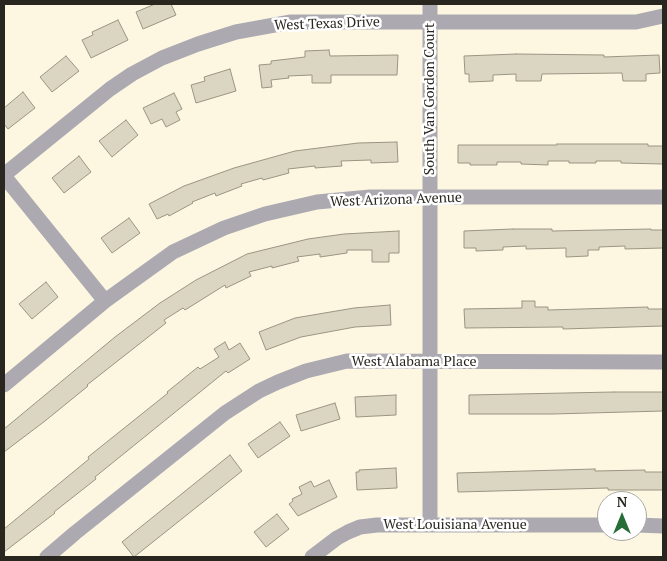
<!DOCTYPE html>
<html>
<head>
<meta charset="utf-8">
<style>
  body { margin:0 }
  #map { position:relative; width:667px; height:561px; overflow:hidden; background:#fdf7e2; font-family:"PT Serif",serif }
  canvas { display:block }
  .frame { position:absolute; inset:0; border:5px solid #28261e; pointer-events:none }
  .north { position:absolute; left:597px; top:491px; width:50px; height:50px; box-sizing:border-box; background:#fff; border:1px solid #a9a8a5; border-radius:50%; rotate:0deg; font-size:14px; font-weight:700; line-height:20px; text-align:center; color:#28261e }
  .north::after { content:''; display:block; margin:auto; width:18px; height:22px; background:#276d38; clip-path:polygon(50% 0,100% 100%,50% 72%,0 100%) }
</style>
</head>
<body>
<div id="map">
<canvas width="667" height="561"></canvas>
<div class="frame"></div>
<div class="north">N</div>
</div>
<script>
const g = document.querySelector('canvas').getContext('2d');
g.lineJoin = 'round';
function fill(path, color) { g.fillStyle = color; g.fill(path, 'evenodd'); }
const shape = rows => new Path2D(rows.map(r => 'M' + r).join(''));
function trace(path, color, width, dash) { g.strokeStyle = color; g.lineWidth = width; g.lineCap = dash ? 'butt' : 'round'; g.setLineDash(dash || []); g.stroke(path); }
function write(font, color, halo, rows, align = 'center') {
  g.font = font + ' "PT Serif",serif'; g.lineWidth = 5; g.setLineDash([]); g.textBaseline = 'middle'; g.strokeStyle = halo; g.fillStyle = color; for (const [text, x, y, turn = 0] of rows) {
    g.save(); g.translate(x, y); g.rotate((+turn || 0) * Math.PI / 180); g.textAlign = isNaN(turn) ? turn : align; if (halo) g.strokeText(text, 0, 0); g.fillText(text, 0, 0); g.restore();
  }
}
const building = shape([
  [155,4,171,4,176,15,143,29,136,12,155,4],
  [118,20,128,40,91,58,82,40,93,35,92,32,118,20],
  [329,50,330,56,398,55,397,75,331,75,331,83,312,83,312,75,288,76,289,78,271,80,272,87,262,88,259,65,271,64,271,61,305,57,305,51,329,50],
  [516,54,604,55,604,57,659,55,660,73,646,74,646,81,623,81,622,73,542,74,541,81,516,81,516,74,493,75,493,81,469,82,469,74,465,74,464,56,516,54],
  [66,56,79,71,52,92,40,77,66,56],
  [230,69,236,91,196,103,191,85,205,81,204,77,230,69],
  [23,92,35,108,8,129,4,124,4,108,23,92],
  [174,93,182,109,176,112,180,120,166,127,162,119,151,124,143,108,174,93],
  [126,120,138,135,112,157,99,141,126,120],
  [397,142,398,162,371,163,371,160,341,161,342,166,315,168,315,166,288,169,289,173,263,180,262,178,241,184,242,186,216,196,215,193,192,202,193,203,169,216,168,214,157,219,149,204,184,186,234,168,295,151,358,143,397,142],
  [557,144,648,144,648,146,663,146,663,164,621,163,621,161,596,161,596,163,569,163,569,161,548,161,548,165,521,164,521,162,497,162,497,165,470,165,470,163,458,163,458,145,557,145,557,144],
  [79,156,91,172,64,193,52,178,79,156],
  [129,218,140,233,112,253,101,238,129,218],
  [513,229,552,229,552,231,651,229,651,230,663,230,663,248,625,249,625,246,599,247,599,250,588,250,588,256,566,257,566,248,526,249,526,246,503,247,503,250,476,251,476,248,464,248,464,231,513,229],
  [399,231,399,253,389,253,389,262,372,262,372,250,347,250,347,253,320,257,320,254,297,257,299,261,272,268,272,266,249,272,251,276,226,288,225,285,185,310,183,308,164,320,166,323,87,385,88,386,45,421,4,452,4,429,115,337,160,303,196,280,247,254,308,239,344,234,399,231],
  [46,282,58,297,32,319,19,304,46,282],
  [522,301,535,301,535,307,548,307,548,310,648,307,648,309,663,309,663,326,563,329,563,327,465,328,464,309,522,308,522,301],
  [390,305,391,325,355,327,301,337,266,350,259,332,295,318,354,308,390,305],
  [225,342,229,350,240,343,250,359,228,373,226,371,95,477,96,479,54,512,55,513,4,552,4,529,89,459,88,457,168,393,167,392,198,367,200,369,219,357,214,349,225,342],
  [614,392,663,392,663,411,553,414,469,414,469,395,614,392],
  [396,395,396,415,356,417,355,397,396,395],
  [335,403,340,419,301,431,296,415,335,403],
  [280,422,290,436,258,458,248,444,280,422],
  [230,455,242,471,134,557,122,542,230,455],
  [396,468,397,488,357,490,356,472,359,472,359,470,396,468],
  [595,469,595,471,645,470,645,472,663,472,663,490,608,490,608,488,458,492,457,473,595,469],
  [329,480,337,497,298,516,289,504,293,501,292,499,302,494,299,487,311,481,314,487,329,480],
  [277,514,289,529,266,547,254,532,277,514]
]);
const minor = shape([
  [430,4,430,524],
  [4,175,110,89,132,74,162,58,198,44,236,32,291,22,636,22,663,16],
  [4,176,105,301],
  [4,385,105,301,173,252,224,228,265,214,317,202,370,197,663,197],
  [637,525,663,526],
  [47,557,75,533,225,413,259,391,278,382,306,371,347,361,663,362],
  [312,557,337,538,348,532,360,527,377,525,607,525]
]);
const streetNames = [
  ["West Texas Drive",327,24,-2],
  ["South Van Gordon Court",430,99,-90],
  ["West Arizona Avenue",396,200,-2],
  ["West Alabama Place",414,362],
  ["West Louisiana Avenue",455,525]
];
fill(building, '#dbd6c1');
trace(building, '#9a9582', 1);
trace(minor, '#aca9b1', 15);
write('14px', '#28261e', '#fff', streetNames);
</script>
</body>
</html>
